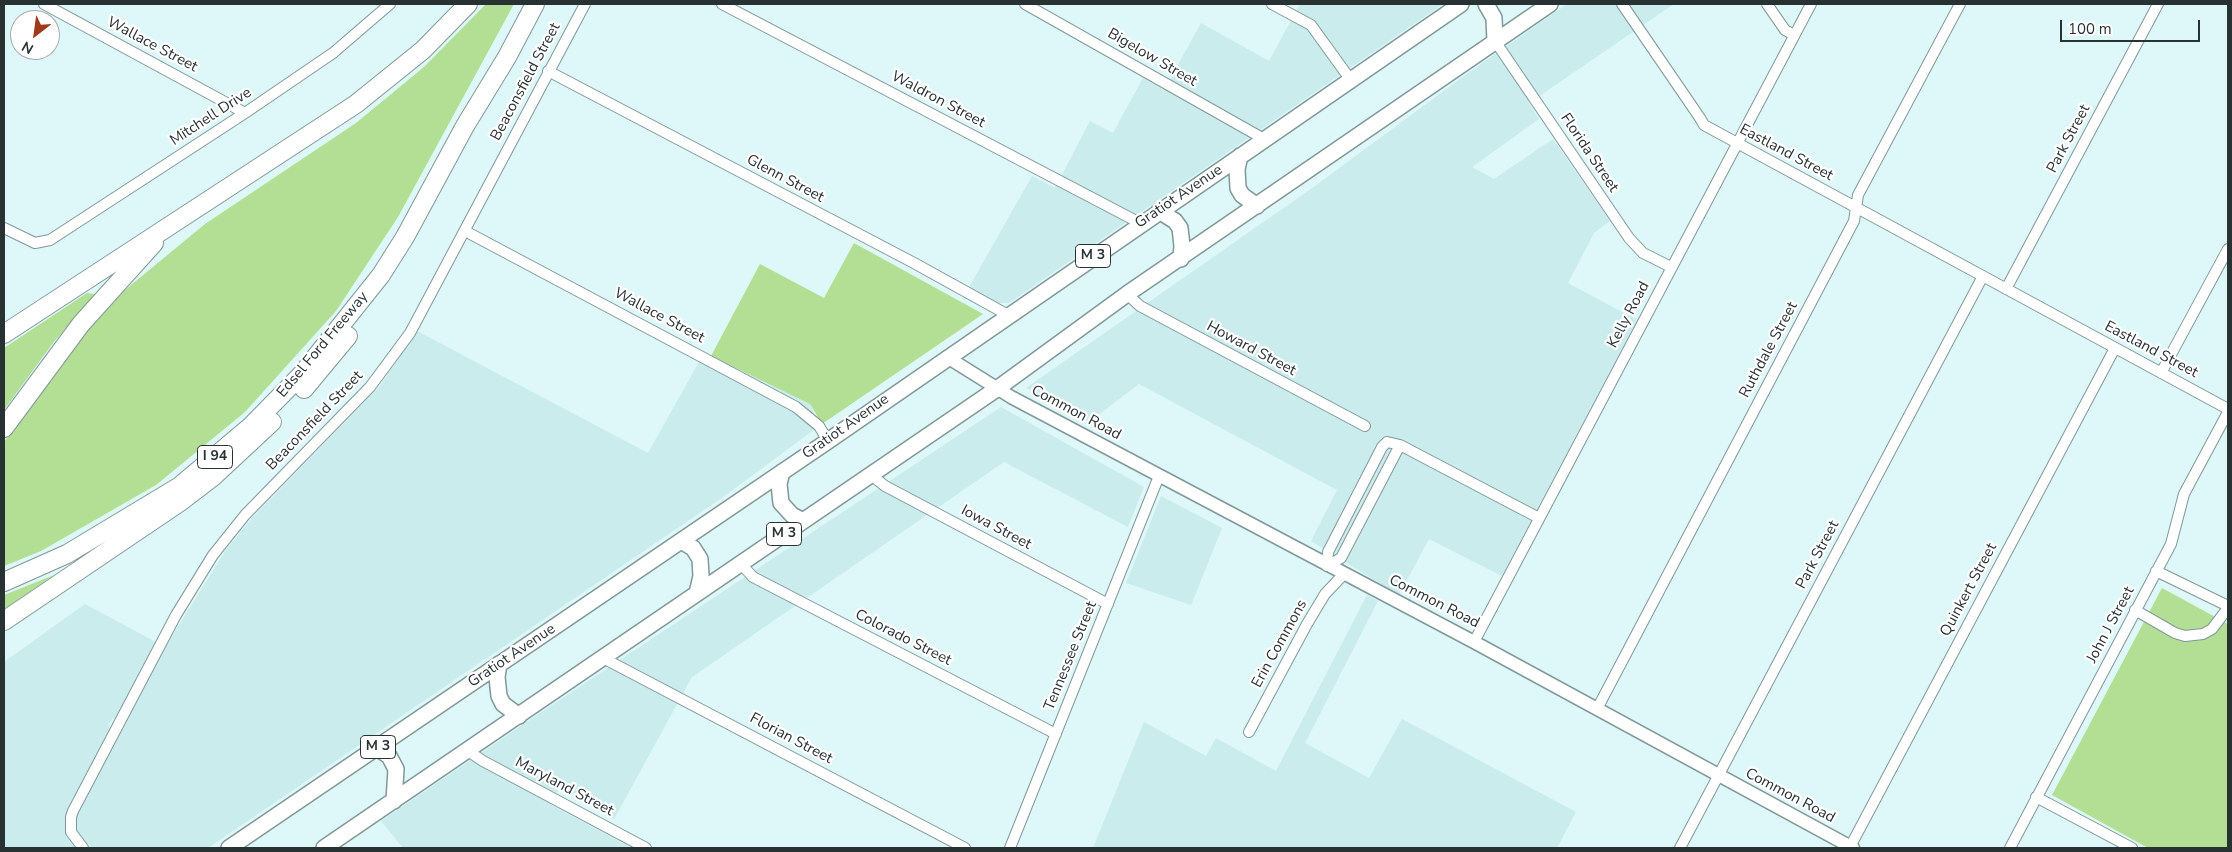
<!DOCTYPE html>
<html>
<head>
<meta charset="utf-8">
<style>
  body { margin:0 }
  #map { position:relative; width:2232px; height:852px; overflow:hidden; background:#def7f8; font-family:"Nunito Sans",sans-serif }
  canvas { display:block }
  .frame { position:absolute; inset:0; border:5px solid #293233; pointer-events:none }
  .north { position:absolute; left:10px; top:10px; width:50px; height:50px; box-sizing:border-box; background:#fff; border:1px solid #a9adad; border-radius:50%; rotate:210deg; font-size:14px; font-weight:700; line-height:20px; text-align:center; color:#293233 }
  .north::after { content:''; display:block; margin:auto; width:18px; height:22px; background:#a0381a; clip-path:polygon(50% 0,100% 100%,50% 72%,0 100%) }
  .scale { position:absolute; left:2060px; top:20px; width:140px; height:22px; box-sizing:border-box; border:2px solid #293233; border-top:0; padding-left:6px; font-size:15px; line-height:18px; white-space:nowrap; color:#293233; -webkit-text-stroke:4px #fff; paint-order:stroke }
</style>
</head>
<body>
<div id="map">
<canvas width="2232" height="852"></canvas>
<div class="frame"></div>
<div class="north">N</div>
<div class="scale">100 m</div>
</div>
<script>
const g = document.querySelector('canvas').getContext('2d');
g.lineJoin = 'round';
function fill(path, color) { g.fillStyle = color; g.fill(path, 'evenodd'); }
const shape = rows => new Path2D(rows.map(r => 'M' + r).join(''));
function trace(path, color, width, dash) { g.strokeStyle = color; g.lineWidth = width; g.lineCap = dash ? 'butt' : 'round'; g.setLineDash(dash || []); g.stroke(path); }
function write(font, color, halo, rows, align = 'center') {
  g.font = font + ' "Nunito Sans",sans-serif'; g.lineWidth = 4.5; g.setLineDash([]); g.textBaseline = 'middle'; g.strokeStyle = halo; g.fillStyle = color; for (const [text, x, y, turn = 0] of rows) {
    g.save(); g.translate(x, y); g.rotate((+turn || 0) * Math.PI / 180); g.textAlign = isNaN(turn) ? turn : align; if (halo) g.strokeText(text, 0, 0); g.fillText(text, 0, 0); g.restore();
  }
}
const built = shape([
  [1300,4,1443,4,1009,303,995,303,968,289,1032,176,1055,188,1090,121,1113,133,1143,78,1164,90,1201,23,1269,61],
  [1567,4,1674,4,1529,103,1539,119,1472,167,1494,179,1553,139,1610,221,1594,233,1568,283,1637,320,1502,576,1429,539,1399,595,1311,541,1337,490,1139,384,1089,422,1026,388,1315,186,1468,73],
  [417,331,648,453,704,353,810,404,819,426,726,495,208,848,4,848,4,662,85,604,165,647,226,550,252,518,379,387],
  [113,718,125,724,120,733,108,726],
  [1001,407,1144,487,1128,527,1004,462,692,677,614,819,559,788,551,805,632,848,403,848,381,821,528,721],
  [1161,496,1222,528,1191,605,1126,583],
  [1367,595,1378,601,1305,743,1369,778,1402,719,1576,812,1557,848,1093,848,1144,722,1206,756,1216,738,1276,771]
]);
const green = shape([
  [486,4,514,4,398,217,336,311,245,412,156,485,41,551,4,566,4,442,67,353,125,290,205,224,356,123,424,67],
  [854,243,983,314,822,424,810,404,711,356,760,264,824,298],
  [87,293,95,294,53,343,4,410,4,348],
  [54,575,8,607,4,610,4,595],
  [2162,588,2228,624,2228,848,2148,848,2052,795]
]);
const minor = shape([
  [44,4,245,113],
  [722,4,1140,223],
  [1025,4,1264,139],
  [1272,4,1311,25,1350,79],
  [1622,4,1700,118,1704,125,2228,409],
  [1767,4,1785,30,1794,35],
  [1495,41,1629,238,1643,253,1671,267],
  [548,71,914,263,1008,315],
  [4,228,35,243,50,240,245,113,333,53,390,4],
  [465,231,796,407,819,426,828,441],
  [2006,289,2158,4],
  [1127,294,1140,306,1365,426],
  [2161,373,2228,249],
  [871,475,885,486,1108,604],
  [741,564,753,577,1056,734],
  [1327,566,1328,552,1382,447,1387,442,1400,445,1539,518],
  [1327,566,1341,558,1400,445],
  [2156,571,2228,606],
  [2135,610,2175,633,2185,636,2203,634,2212,629,2228,608],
  [1474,642,1811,4],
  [603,658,965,848],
  [1597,709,1854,221,1858,195,1960,4],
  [1249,732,1307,624,1325,594,1344,574],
  [468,751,483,761,646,848],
  [2036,797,2132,848],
  [1850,847,2115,348],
  [83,848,71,832,71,817,73,811,176,615,213,555,245,515,370,387,410,333,585,4],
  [1010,848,1159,476],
  [1680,848,1983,276],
  [2010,848,2171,544,2184,494,2228,412]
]);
const tertiary = shape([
  [947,357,1011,397,1474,642,1853,848]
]);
const primary = shape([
  [1486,4,1494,18,1495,41],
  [1240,156,1237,169,1238,188,1242,195,1257,206],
  [1159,211,1175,221,1180,228,1182,246,1181,259],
  [782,472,779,484,781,503,792,515,803,521],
  [681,541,693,548,700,559,701,576,697,593],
  [499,664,497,677,499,696,503,704,519,716],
  [377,748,389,756,396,769,394,801],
  [229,848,828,441,1461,4],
  [324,848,998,388,1127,294,1550,4]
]);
const motorway = shape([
  [4,334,356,104,423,50,468,4],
  [304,389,348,336],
  [4,428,81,324,154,243],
  [4,582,67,554,180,486,250,427,302,374,381,275,405,237,465,126,507,57,535,4],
  [4,621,180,502,214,476,272,422]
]);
const shields = [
  [1093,256,35],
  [215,457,35],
  [784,534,35],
  [378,747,35]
];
const shieldNames = [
  ["M 3",1093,256],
  ["I 94",215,457],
  ["M 3",784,534],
  ["M 3",378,747]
];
const streetNames = [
  ["Wallace Street",152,45,28],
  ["Bigelow Street",1152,58,30],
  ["Beaconsfield Street",526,82,-62],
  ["Waldron Street",938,100,28],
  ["Mitchell Drive",211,117,-33],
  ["Park Street",2069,139,-62],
  ["Florida Street",1589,153,56],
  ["Eastland Street",1786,153,28],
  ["Glenn Street",785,179,28],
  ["Gratiot Avenue",1179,197,-34],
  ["Kelly Road",1629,315,-62],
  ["Wallace Street",659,316,28],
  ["Edsel Ford Freeway",323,345,-50],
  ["Howard Street",1251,349,28],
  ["Ruthdale Street",1769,350,-62],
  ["Eastland Street",2151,350,28],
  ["Common Road",1076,413,28],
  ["Beaconsfield Street",315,421,-46],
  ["Gratiot Avenue",846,427,-35],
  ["Iowa Street",996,528,28],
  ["Park Street",1818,555,-62],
  ["Quinkert Street",1969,590,-62],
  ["Common Road",1434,602,27],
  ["John J Street",2111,625,-62],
  ["Colorado Street",903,638,27],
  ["Erin Commons",1280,644,-61],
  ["Gratiot Avenue",512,656,-34],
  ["Tennessee Street",1071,656,-68],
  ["Florian Street",791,739,28],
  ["Maryland Street",564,787,28],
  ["Common Road",1790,796,28]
];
fill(built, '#caecec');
fill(green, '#b2df93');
trace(minor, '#819898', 12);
trace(tertiary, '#819898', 15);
trace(primary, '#819898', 18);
trace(motorway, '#819898', 20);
trace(minor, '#fff', 10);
trace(tertiary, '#fff', 12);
trace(primary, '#fff', 15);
trace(motorway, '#fff', 18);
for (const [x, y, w] of shields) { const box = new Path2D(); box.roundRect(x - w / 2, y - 11.5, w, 23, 4); g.fillStyle = '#fff'; g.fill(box); trace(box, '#293233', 1); }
write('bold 14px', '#293233', null, shieldNames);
write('15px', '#293233', '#fff', streetNames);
</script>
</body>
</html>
